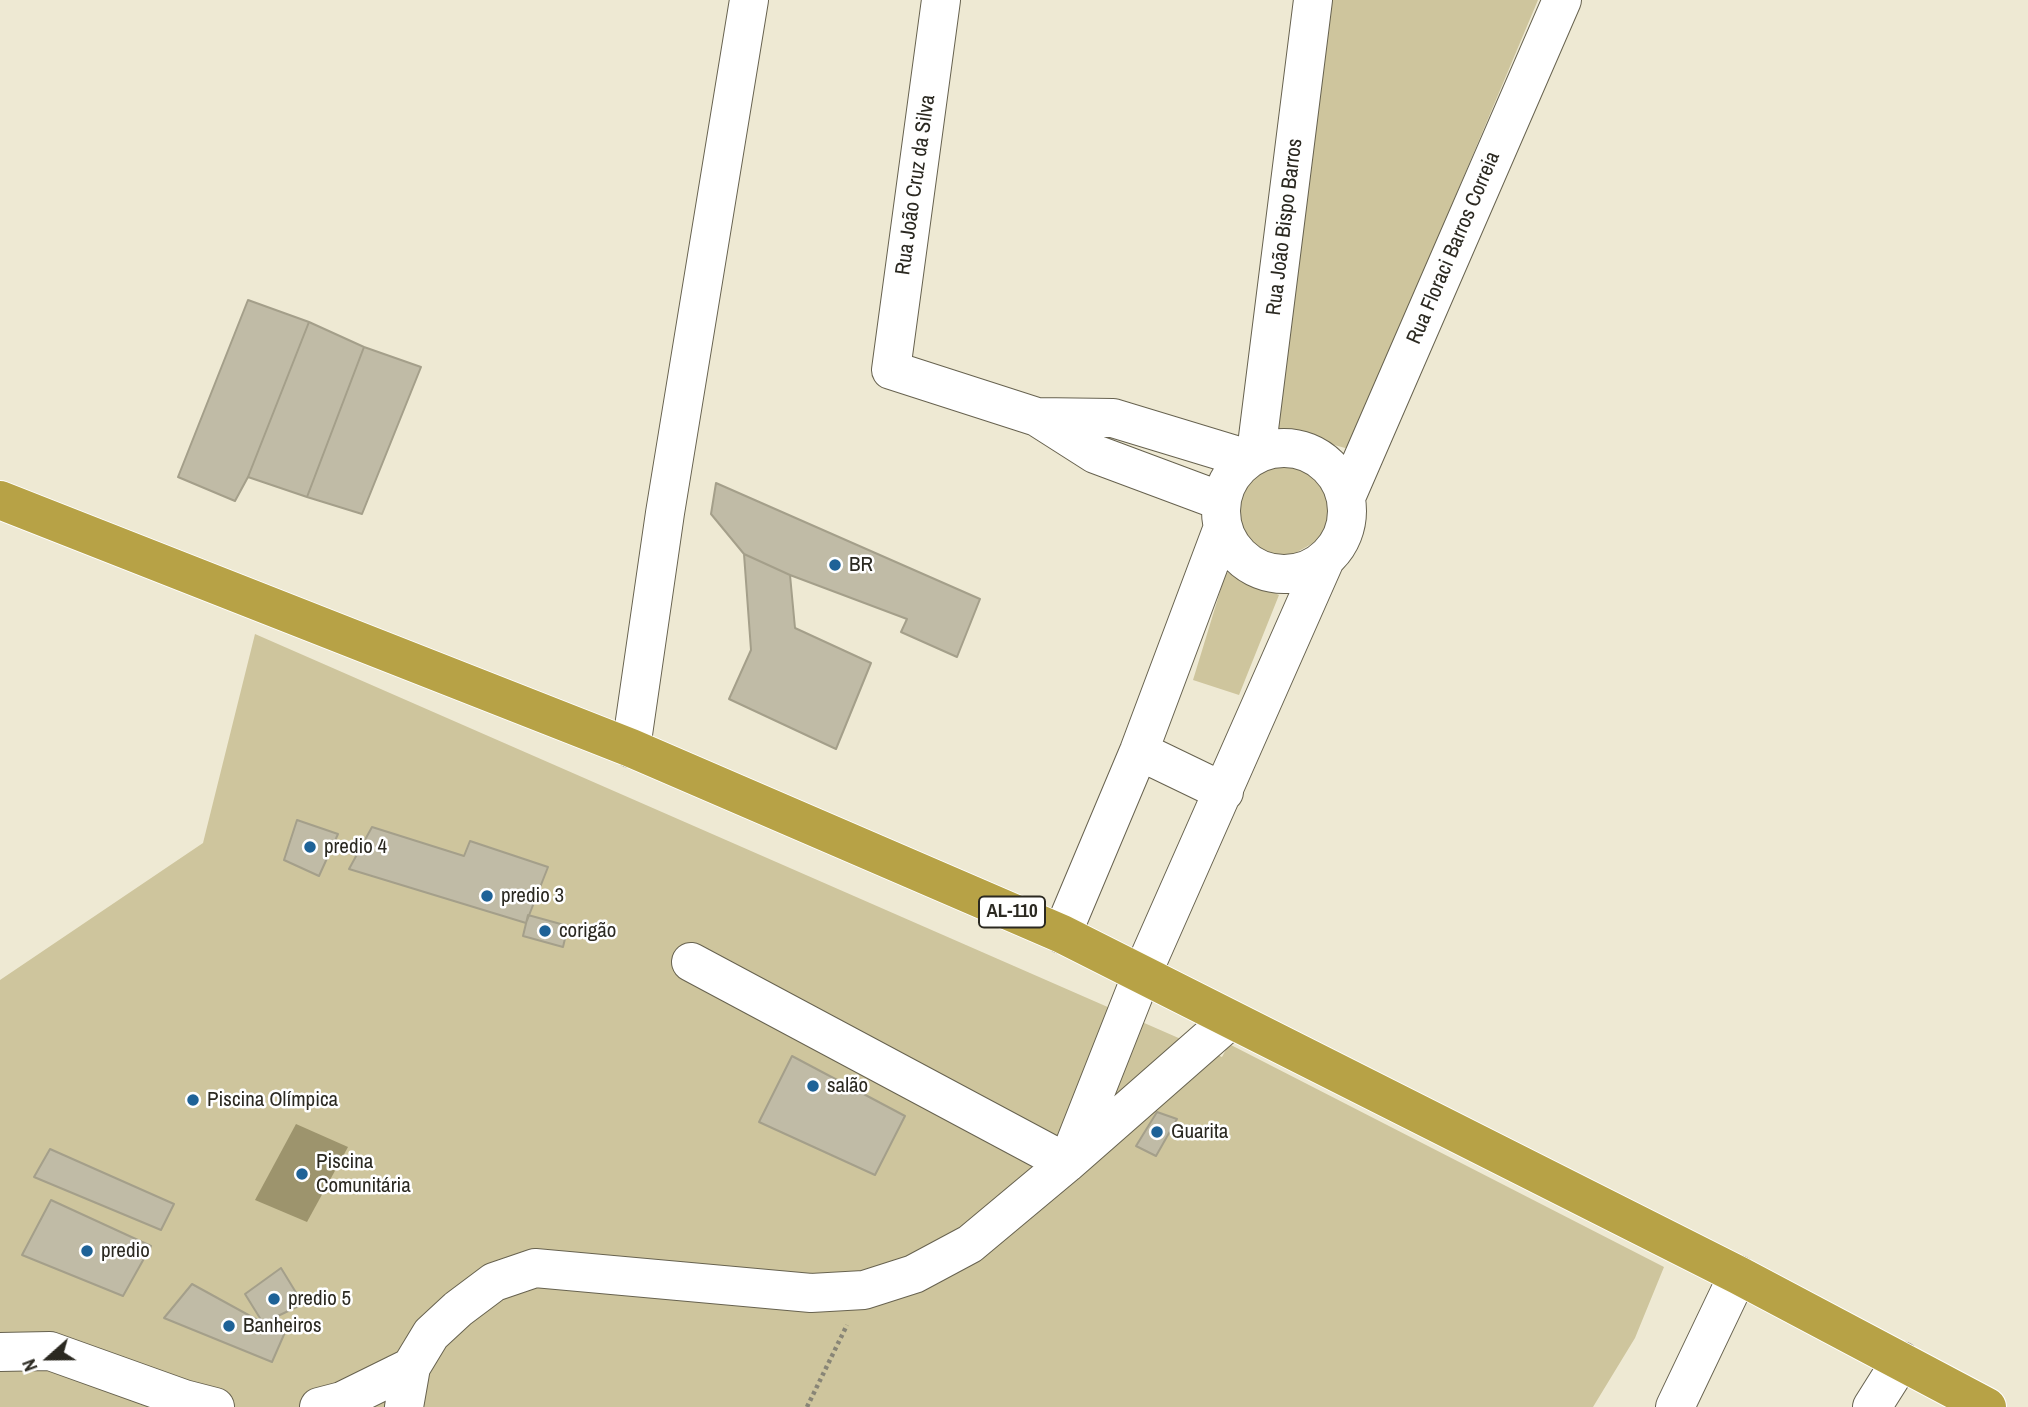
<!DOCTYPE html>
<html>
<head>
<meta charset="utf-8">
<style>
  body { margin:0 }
  #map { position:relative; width:2028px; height:1407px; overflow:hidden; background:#eee9d3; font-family:"Archivo Narrow",sans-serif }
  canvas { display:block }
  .north { position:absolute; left:14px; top:1323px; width:70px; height:70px; -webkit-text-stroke:5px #fff; paint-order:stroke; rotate:249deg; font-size:19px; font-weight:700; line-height:28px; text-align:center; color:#2b2921 }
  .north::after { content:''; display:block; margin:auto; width:24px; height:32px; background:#2b2921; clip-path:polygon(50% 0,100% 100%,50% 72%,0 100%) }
</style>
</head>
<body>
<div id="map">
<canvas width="2028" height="1407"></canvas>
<div class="north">N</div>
</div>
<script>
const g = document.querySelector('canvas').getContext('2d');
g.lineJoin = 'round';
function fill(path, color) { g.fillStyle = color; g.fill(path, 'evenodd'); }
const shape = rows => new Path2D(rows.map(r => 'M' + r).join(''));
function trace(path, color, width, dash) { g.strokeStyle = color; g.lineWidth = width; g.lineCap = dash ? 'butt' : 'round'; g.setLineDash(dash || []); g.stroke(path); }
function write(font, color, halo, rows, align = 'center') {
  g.font = font + ' "Archivo Narrow",sans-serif'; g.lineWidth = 5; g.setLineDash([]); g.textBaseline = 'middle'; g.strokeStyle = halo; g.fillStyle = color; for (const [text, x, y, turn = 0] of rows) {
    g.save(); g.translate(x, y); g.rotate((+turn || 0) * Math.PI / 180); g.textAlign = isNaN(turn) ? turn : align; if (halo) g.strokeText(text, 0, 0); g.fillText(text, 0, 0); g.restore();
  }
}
const green = shape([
  [1330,0,1538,0,1349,449,1271,428],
  [1283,461,1320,474,1328,496,1333,519,1315,542,1290,556,1262,554,1239,526,1237,500,1253,473],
  [1226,572,1279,595,1239,695,1193,680],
  [255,634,1222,1057,1229,1044,1664,1267,1635,1338,1593,1407,0,1407,0,980,203,843]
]);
const water = shape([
  [296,1124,348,1147,307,1222,255,1200]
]);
const building = shape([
  [248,300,309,322,248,477,235,501,178,477,248,300],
  [309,322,364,347,307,497,248,477,309,322],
  [364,347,421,367,362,514,307,497,364,347],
  [716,483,980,599,957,657,901,632,907,619,790,575,744,554,711,514,716,483],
  [744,554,790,575,795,628,871,663,836,749,729,699,751,650,744,554],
  [297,820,338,834,319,876,284,860,297,820],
  [372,827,464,856,470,841,548,867,526,923,349,869,372,827],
  [528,915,568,926,563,947,523,936,528,915],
  [792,1056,905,1116,875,1175,759,1122,792,1056],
  [1157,1112,1177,1119,1156,1156,1136,1146,1157,1112],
  [50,1149,174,1204,161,1230,34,1177,50,1149],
  [51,1200,151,1246,123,1296,22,1255,51,1200],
  [281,1268,303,1304,263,1323,245,1294,281,1268],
  [192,1284,263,1323,286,1330,272,1362,164,1318,192,1284]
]);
const path = shape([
  [807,1407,847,1325]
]);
const minor = shape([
  [941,0,891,370,1037,417,1095,454,1221,501],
  [1037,417,1113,418,1248,459],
  '1221 511a63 63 0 1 1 126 0a63 63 0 1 1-126 0Z',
  [1256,453,1313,0],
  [1347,495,1562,0],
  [631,748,665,513,749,0],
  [1139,751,1224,792],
  [1062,934,1139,751,1223,527],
  [691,962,1067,1163],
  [1069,1159,1142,974,1324,562],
  [0,1352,50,1351,184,1399,215,1407],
  [319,1407,342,1401,411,1367,431,1334,458,1309,494,1282,535,1268,811,1293,864,1290,914,1274,970,1244,1067,1163,1230,1020],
  [404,1407,411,1367],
  [1675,1407,1738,1275],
  [1872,1407,1901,1361]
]);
const highway = shape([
  [0,500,631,748,1062,934,1738,1275,1987,1407]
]);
const markers = [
  [835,565,7,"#1e6297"],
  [310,847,7,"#1e6297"],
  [487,896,7,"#1e6297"],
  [545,931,7,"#1e6297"],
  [813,1086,7,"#1e6297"],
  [193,1100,7,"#1e6297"],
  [1157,1132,7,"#1e6297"],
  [302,1174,7,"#1e6297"],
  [87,1251,7,"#1e6297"],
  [274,1299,7,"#1e6297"],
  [229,1326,7,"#1e6297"]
];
const shields = [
  [1012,912,66]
];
const shieldNames = [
  ["AL-110",1012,912]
];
const streetNames = [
  ["Rua João Cruz da Silva",916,185,-82],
  ["Rua João Bispo Barros",1285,227,-83],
  ["Rua Floraci Barros Correia",1454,248,-67]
];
const poiNames = [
  ["BR",849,565],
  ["predio 4",324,847],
  ["predio 3",501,896],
  ["corigão",559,931],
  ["salão",827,1086],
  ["Piscina Olímpica",207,1100],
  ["Guarita",1171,1132],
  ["Piscina",316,1162],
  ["Comunitária",316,1186],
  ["predio",101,1251],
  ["predio 5",288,1299],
  ["Banheiros",243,1326]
];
fill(green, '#cec59d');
fill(water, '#9d946d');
fill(building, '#c0bba6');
trace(building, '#a49f8a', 2);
trace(minor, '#67624f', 40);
trace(highway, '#fff', 40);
trace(path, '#888576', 4.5, [3.5, 3.5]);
trace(minor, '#fff', 38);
trace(highway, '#b7a246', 38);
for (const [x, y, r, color] of markers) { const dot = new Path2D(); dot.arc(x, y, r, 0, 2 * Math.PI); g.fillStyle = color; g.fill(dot); trace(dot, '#fff', 2.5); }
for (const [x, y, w] of shields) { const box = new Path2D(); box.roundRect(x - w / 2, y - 15.5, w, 31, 5); g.fillStyle = '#fff'; g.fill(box); trace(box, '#2b2921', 2); }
write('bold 19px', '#2b2921', null, shieldNames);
write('21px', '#2b2921', '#fff', streetNames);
write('21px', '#2b2921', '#fff', poiNames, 'left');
</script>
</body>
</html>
